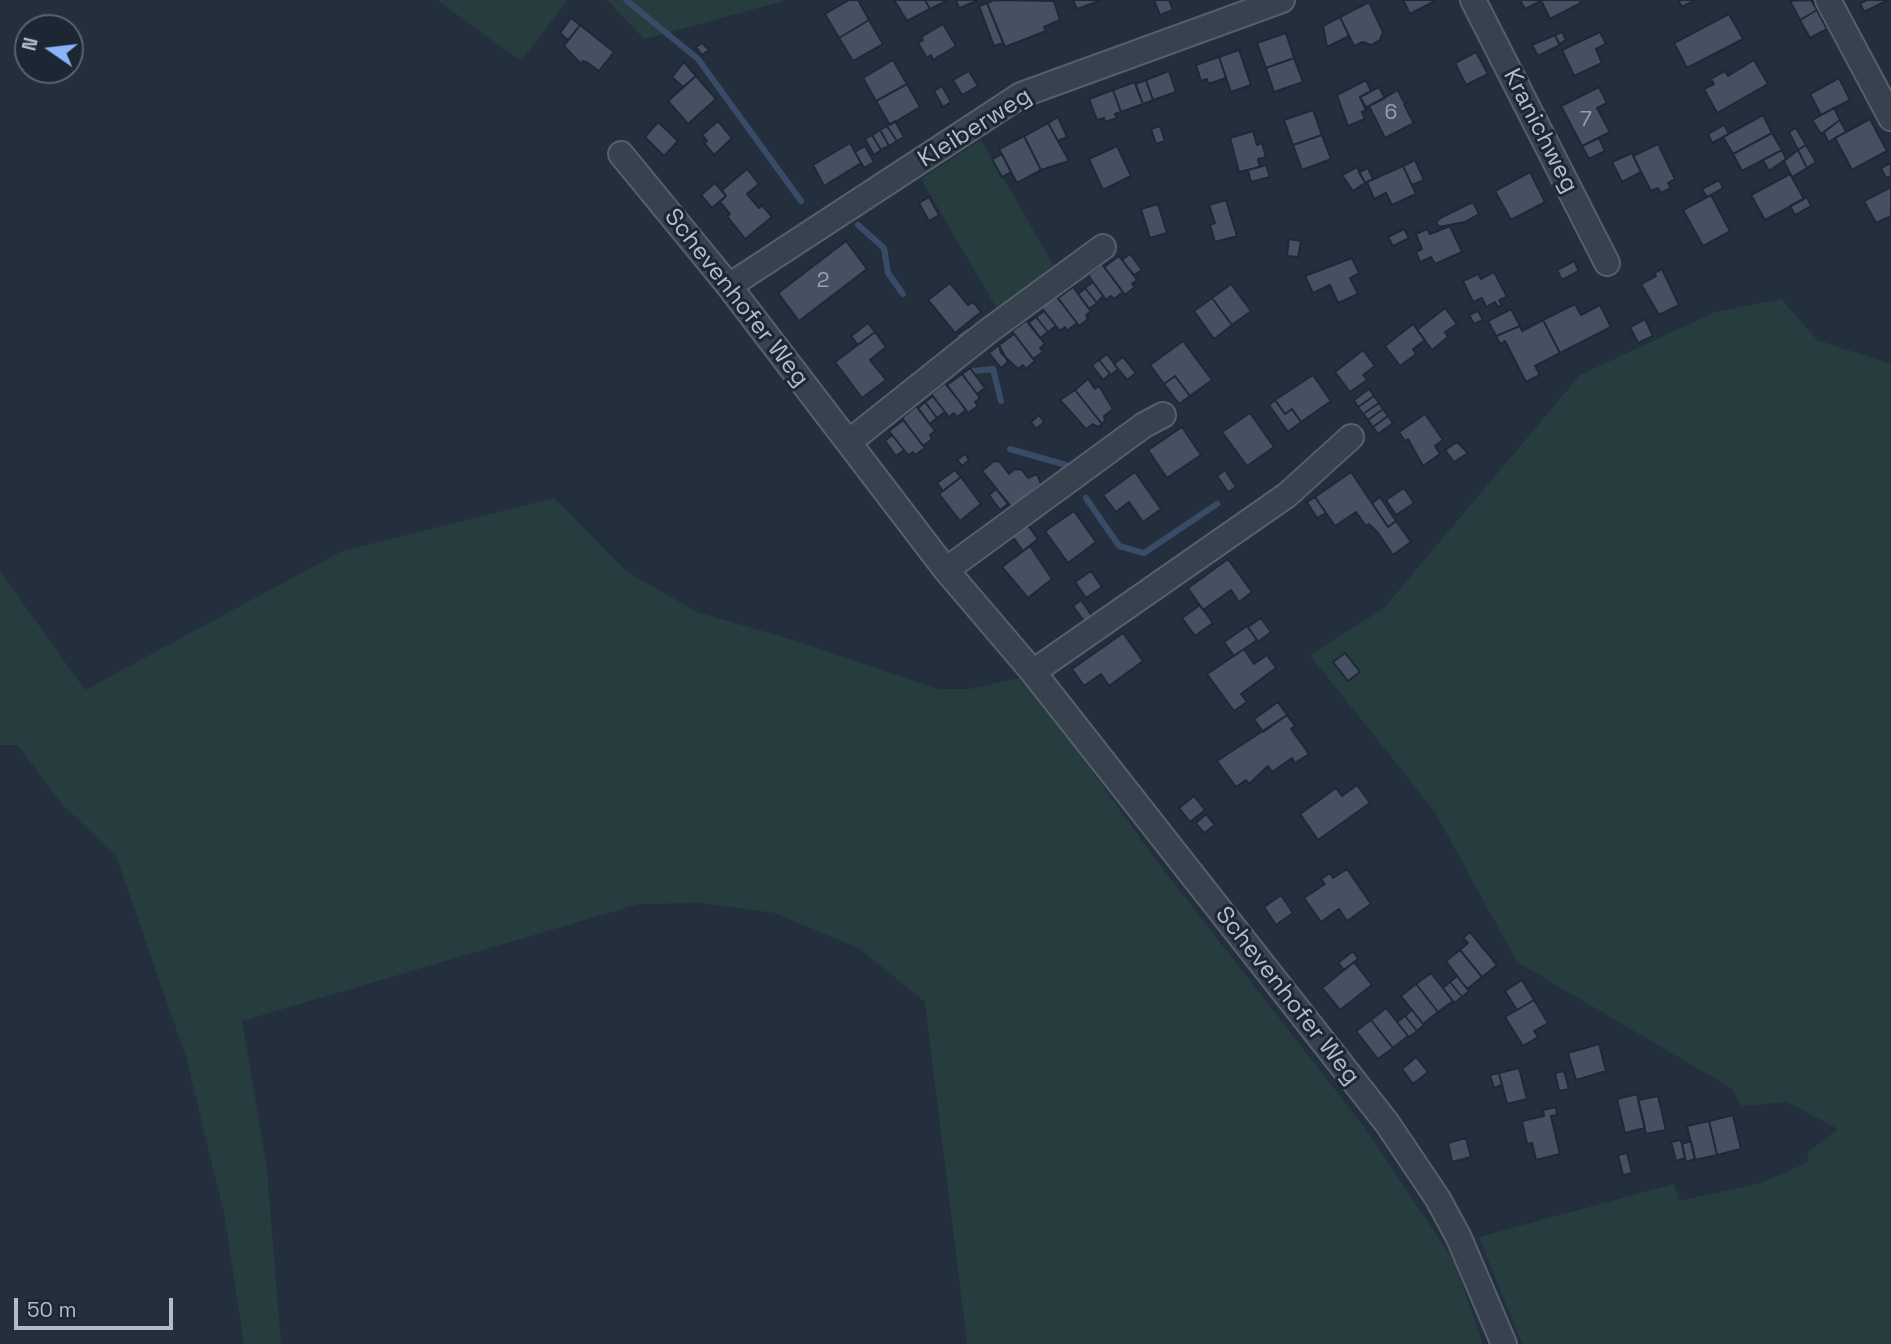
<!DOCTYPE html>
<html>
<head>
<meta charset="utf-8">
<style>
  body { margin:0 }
  #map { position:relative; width:1891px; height:1344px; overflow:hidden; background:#242f3e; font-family:"Space Grotesk",sans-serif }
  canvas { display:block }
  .north { position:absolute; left:14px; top:14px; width:70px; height:70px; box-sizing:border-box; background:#1d2633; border:2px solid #59626f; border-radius:50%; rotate:284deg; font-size:19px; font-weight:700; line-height:28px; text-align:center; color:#b4bcc9 }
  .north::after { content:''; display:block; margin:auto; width:24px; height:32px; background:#8ab4f8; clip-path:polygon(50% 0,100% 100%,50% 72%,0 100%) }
  .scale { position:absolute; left:14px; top:1298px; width:159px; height:32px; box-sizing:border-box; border:4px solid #b4bcc9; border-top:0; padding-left:9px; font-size:21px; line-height:24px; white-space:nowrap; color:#b4bcc9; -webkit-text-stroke:5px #1d2633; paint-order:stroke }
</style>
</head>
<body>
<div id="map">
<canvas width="1891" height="1344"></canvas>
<div class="north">N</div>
<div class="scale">50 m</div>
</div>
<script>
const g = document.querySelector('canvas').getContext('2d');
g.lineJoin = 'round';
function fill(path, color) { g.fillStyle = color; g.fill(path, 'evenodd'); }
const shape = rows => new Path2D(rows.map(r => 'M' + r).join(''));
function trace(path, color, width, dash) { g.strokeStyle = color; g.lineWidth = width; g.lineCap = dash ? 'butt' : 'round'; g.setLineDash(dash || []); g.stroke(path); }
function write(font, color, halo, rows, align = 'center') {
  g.font = font + ' "Space Grotesk",sans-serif'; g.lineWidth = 6; g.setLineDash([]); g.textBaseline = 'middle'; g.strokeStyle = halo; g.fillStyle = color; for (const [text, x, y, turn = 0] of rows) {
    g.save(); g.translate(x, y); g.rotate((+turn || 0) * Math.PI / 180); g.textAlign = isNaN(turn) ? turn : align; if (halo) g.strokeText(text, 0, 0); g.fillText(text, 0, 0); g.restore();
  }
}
const green = shape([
  [437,0,567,0,521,61],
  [607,0,783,0,784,1,644,39],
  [981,140,1057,271,1000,314,921,179],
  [1781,299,1817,340,1891,364,1891,1344,1522,1344,1479,1237,1674,1184,1679,1201,1761,1183,1809,1162,1807,1153,1838,1129,1787,1102,1742,1106,1731,1088,1517,962,1435,812,1310,655,1384,608,1580,375,1715,312],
  [554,498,626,571,697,612,800,642,937,689,969,689,1024,677,1156,860,1365,1128,1454,1261,1483,1344,967,1344,925,1002,860,949,775,913,700,903,639,904,242,1021,267,1170,281,1344,244,1344,224,1213,186,1057,116,856,62,804,18,745,0,745,0,571,85,690,342,551]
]);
const stream = shape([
  [626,0,698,59,801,201],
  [858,225,884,248,888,273,903,294],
  [973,371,993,369,1001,401],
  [1010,449,1066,465],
  [1086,498,1119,546,1144,553,1217,504]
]);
const building = shape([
  [849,0,858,0,869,20,839,38,825,14,849,0],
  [894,0,925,0,930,9,907,21,894,0],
  [925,0,948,0,930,9,925,0],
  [956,0,977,0,977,1,959,8,956,0],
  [994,0,1054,1,1060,20,1044,27,1046,31,1005,47,987,3,994,0],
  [1073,0,1102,0,1077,9,1073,0],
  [1154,0,1169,0,1173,10,1160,15,1154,0],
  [1403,0,1435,0,1435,1,1410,14,1403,0],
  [1520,0,1541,0,1541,1,1525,9,1520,0],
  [1541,0,1580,0,1581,3,1550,19,1541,0],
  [1678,0,1695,0,1682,7,1678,0],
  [1811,0,1817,10,1800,20,1790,1,1811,0],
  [1867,0,1888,0,1864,12,1860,3,1867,0],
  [1369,2,1383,32,1380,40,1371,45,1363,42,1354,46,1340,17,1369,2],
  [987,3,1003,43,994,46,979,6,987,3],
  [1817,10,1827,29,1810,38,1800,20,1817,10],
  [1729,14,1743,39,1687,68,1674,43,1729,14],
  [1340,17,1349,36,1327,47,1323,26,1340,17],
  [571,18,580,25,568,40,560,33,571,18],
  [869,20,883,44,853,61,839,38,869,20],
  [943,24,956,46,933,60,931,55,927,58,918,43,923,40,921,37,943,24],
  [580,25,614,52,599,71,588,63,583,61,581,64,564,46,580,25],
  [1562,32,1566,40,1559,44,1555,35,1562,32],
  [1600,32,1606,44,1596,49,1602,63,1574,76,1562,50,1600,32],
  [1286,33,1294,58,1266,68,1257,43,1286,33],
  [1555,35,1560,45,1538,56,1532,45,1555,35],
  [702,43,709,50,702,55,696,47,702,43],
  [1239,50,1251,85,1231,92,1219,57,1239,50],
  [1476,52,1488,74,1466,85,1455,63,1476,52],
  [1219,57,1226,78,1208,84,1207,79,1201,81,1196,65,1219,57],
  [1294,58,1303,82,1274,92,1266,68,1294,58],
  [893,60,907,84,876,101,863,78,893,60],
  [1754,60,1768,84,1717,113,1704,89,1714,84,1711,79,1725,71,1728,76,1754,60],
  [684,62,696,76,683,87,672,77,684,62],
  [969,71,978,86,962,95,953,80,969,71],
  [1169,71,1176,92,1153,100,1146,80,1169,71],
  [696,76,716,99,688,124,668,101,696,76],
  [1839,78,1850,100,1821,115,1810,94,1839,78],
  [1146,80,1153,100,1143,104,1135,84,1146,80],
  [1366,80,1371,91,1360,97,1367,109,1362,112,1365,119,1348,126,1337,95,1366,80],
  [1135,82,1143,104,1121,112,1113,90,1135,82],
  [907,84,920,107,890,125,876,101,907,84],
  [942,86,951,102,943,107,934,91,942,86],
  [1379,87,1385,98,1365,108,1360,97,1379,87],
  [1599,87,1607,103,1597,108,1610,132,1582,146,1561,106,1599,87],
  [1113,90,1121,112,1115,114,1117,118,1105,122,1104,118,1097,120,1089,99,1113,90],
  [1398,90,1403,101,1408,102,1404,104,1413,122,1416,122,1385,138,1369,106,1398,90],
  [1834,108,1840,120,1821,134,1812,120,1834,108],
  [1313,110,1322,135,1293,145,1284,120,1313,110],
  [1763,115,1772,133,1733,154,1723,137,1763,115],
  [1058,117,1067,137,1058,141,1048,123,1058,117],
  [1870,119,1887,151,1852,170,1835,138,1870,119],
  [1840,120,1846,132,1828,142,1824,132,1840,120],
  [718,121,732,138,714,155,704,143,707,141,702,135,718,121],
  [895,121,904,137,897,141,887,126,895,121],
  [658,122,678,141,664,156,645,137,658,122],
  [1048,123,1069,161,1041,170,1024,136,1048,123],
  [1724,125,1729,134,1712,143,1708,134,1724,125],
  [887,126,897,141,889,146,880,130,887,126],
  [1160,126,1165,141,1156,144,1151,129,1160,126],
  [1796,128,1806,145,1798,150,1789,132,1796,128],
  [880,130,889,146,881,150,872,135,880,130],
  [1253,131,1257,145,1262,143,1266,157,1258,159,1260,167,1239,172,1230,138,1253,131],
  [1772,133,1782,150,1742,171,1733,154,1772,133],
  [872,135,881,150,874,155,865,139,872,135],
  [1322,135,1331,159,1302,170,1293,145,1322,135],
  [1024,136,1041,170,1017,183,999,149,1024,136],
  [1599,138,1605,151,1589,159,1582,146,1599,138],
  [850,143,861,163,824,186,813,165,850,143],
  [1658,144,1675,179,1668,183,1671,188,1661,193,1658,188,1651,191,1633,156,1658,144],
  [1806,145,1816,162,1807,168,1798,150,1806,145],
  [865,146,874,162,864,168,855,152,865,146],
  [1117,146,1131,176,1103,190,1089,159,1117,146],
  [1782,150,1786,159,1769,171,1763,160,1782,150],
  [1798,150,1807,168,1792,177,1784,161,1798,150],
  [1632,153,1641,172,1622,182,1612,162,1632,153],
  [1002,154,1011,172,1002,177,992,159,1002,154],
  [1415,160,1424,180,1412,185,1403,166,1415,160],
  [1891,163,1891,176,1886,178,1881,168,1891,163],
  [1266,165,1270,177,1251,182,1248,170,1266,165],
  [1403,166,1416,194,1392,205,1386,193,1374,199,1367,182,1403,166],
  [1357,167,1365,183,1353,191,1342,175,1357,167],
  [1368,168,1373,179,1365,183,1359,172,1368,168],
  [747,169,759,184,747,194,759,208,762,205,772,217,745,239,727,216,730,214,720,202,726,196,722,190,747,169],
  [1530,172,1545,202,1511,220,1495,191,1530,172],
  [1790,174,1804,199,1765,220,1751,195,1790,174],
  [1719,180,1723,188,1707,197,1702,189,1719,180],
  [715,183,726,196,712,208,701,195,715,183],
  [1891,187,1891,216,1876,223,1864,201,1891,187],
  [1711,195,1730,231,1703,246,1683,210,1711,195],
  [929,197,939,215,929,221,919,203,929,197],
  [1807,197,1811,206,1795,215,1790,206,1807,197],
  [1226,200,1237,236,1215,242,1210,225,1215,223,1209,205,1226,200],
  [1473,202,1479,214,1465,222,1439,227,1436,222,1442,217,1473,202],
  [1158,204,1167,233,1150,238,1141,209,1158,204],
  [1450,226,1462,252,1435,264,1431,257,1420,262,1416,252,1422,249,1416,234,1427,229,1430,234,1450,226],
  [1404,229,1409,238,1393,246,1388,237,1404,229],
  [1289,239,1301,241,1298,257,1287,256,1289,239],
  [846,241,867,269,799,321,778,293,846,241],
  [1130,254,1142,270,1134,275,1122,260,1130,254],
  [1119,256,1137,280,1132,284,1135,287,1125,295,1104,267,1119,256],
  [1352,258,1359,273,1350,278,1358,294,1338,303,1330,285,1313,293,1305,276,1352,258],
  [1574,261,1579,271,1562,280,1557,270,1574,261],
  [1102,264,1123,292,1114,299,1111,296,1106,300,1088,275,1102,264],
  [1662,269,1679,305,1659,315,1641,284,1656,276,1654,273,1662,269],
  [1494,272,1507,297,1499,300,1502,305,1498,307,1495,302,1486,307,1482,298,1473,302,1463,281,1478,274,1481,279,1494,272],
  [1093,282,1103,296,1097,303,1085,288,1093,282],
  [950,283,968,305,973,302,981,312,955,333,928,300,950,283],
  [1231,284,1251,311,1232,325,1212,298,1231,284],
  [1073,287,1091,311,1086,315,1088,319,1079,326,1058,298,1073,287],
  [1085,288,1097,303,1089,309,1078,294,1085,288],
  [1056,296,1077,323,1067,331,1065,327,1060,331,1041,307,1056,296],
  [1212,298,1232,325,1214,339,1194,311,1212,298],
  [1575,304,1581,315,1600,305,1611,327,1560,353,1543,320,1575,304],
  [1445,308,1457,324,1445,332,1448,337,1432,350,1417,330,1445,308],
  [1511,309,1520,326,1496,336,1488,321,1511,309],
  [1044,311,1056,326,1048,332,1036,317,1044,311],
  [1478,311,1483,320,1474,324,1469,315,1478,311],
  [1036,317,1048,332,1040,338,1028,323,1036,317],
  [1645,319,1653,336,1638,343,1630,327,1645,319],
  [1027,320,1045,344,1040,348,1043,352,1033,359,1012,331,1027,320],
  [1543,320,1560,353,1535,366,1540,375,1526,382,1505,341,1500,344,1496,336,1520,326,1522,331,1543,320],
  [868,323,875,332,858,345,851,336,868,323],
  [1413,324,1425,340,1413,349,1416,354,1400,366,1385,346,1413,324],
  [968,327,974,334,962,344,956,336,968,327],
  [875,332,886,347,870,360,886,380,862,398,835,362,875,332],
  [1014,334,1035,361,1026,369,1023,365,1018,369,1001,353,999,345,1014,334],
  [1183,341,1212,380,1190,396,1175,376,1164,384,1150,365,1183,341],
  [999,345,1008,362,1001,368,989,353,999,345],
  [1363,350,1375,366,1363,375,1367,380,1350,392,1335,372,1363,350],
  [1107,354,1118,369,1111,375,1099,360,1107,354],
  [1123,357,1136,373,1127,380,1114,364,1123,357],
  [1099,360,1110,374,1103,380,1092,365,1099,360],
  [970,368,985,388,977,394,962,374,970,368],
  [962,374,980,398,975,402,978,406,968,413,947,385,962,374],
  [1313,375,1331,401,1301,422,1292,409,1285,414,1275,400,1313,375],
  [1175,376,1190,396,1179,404,1164,384,1175,376],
  [1088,379,1095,389,1099,386,1113,409,1104,416,1105,421,1102,424,1075,390,1088,379],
  [945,383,966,410,957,417,954,413,949,417,931,394,945,383],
  [1369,389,1374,396,1358,407,1354,400,1369,389],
  [1075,390,1102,424,1098,427,1093,424,1086,429,1060,400,1075,390],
  [933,396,945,412,937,418,925,402,933,396],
  [1374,396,1379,403,1363,414,1358,407,1374,396],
  [1275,400,1285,414,1292,409,1301,422,1288,432,1269,405,1275,400],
  [925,402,937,418,930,424,918,408,925,402],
  [1379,403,1383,409,1368,420,1363,414,1379,403],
  [916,406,935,431,930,435,932,439,923,446,902,418,916,406],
  [1383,409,1388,416,1373,427,1368,420,1383,409],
  [1250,413,1274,447,1247,466,1222,432,1250,413],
  [1425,414,1443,440,1435,446,1440,454,1423,466,1408,439,1405,441,1399,432,1425,414],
  [1039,415,1044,422,1036,429,1031,422,1039,415],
  [1388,416,1393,423,1378,434,1373,427,1388,416],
  [903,420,925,448,915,455,913,452,908,455,889,431,903,420],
  [1182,427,1201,455,1167,478,1148,450,1182,427],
  [892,435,904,450,896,456,885,441,892,435],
  [1457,442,1468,453,1454,462,1445,450,1457,442],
  [965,454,969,460,962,466,957,460,965,454],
  [994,461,1000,462,1009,474,1015,469,1022,470,1028,478,1037,474,1041,484,1012,508,982,471,994,461],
  [955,470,961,477,943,491,937,483,955,470],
  [1225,470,1236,487,1228,492,1217,476,1225,470],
  [1135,472,1161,509,1143,522,1129,502,1116,512,1103,495,1135,472],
  [1351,472,1388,527,1396,521,1411,542,1393,555,1378,533,1369,524,1366,526,1356,512,1335,526,1315,497,1351,472],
  [961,477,981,504,960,521,939,494,961,477],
  [1404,488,1414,503,1396,515,1386,500,1404,488],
  [996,489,1008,504,1000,510,989,495,996,489],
  [1315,497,1326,513,1317,518,1307,502,1315,497],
  [1380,497,1396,521,1388,527,1372,503,1380,497],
  [1074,511,1096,542,1068,563,1045,531,1074,511],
  [1027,524,1038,539,1023,551,1012,536,1027,524],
  [1030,546,1052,579,1028,598,1002,567,1030,546],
  [1228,559,1252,592,1239,602,1231,590,1203,610,1188,588,1228,559],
  [1091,571,1102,587,1086,598,1075,582,1091,571],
  [1081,600,1092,616,1084,621,1073,606,1081,600],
  [1200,605,1213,623,1195,636,1182,618,1200,605],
  [1261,618,1271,632,1258,642,1248,627,1261,618],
  [1247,626,1257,640,1234,656,1224,642,1247,626],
  [1123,633,1143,661,1109,686,1101,674,1084,686,1072,669,1123,633],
  [1244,649,1254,664,1267,655,1276,668,1241,694,1247,702,1234,711,1207,674,1244,649],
  [1345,653,1360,672,1348,681,1333,662,1345,653],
  [1278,702,1287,715,1263,732,1254,719,1278,702],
  [1287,715,1295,726,1291,729,1309,754,1295,763,1292,758,1272,772,1268,766,1249,784,1246,780,1236,787,1217,761,1287,715],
  [1357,785,1370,803,1318,840,1300,814,1336,788,1342,796,1357,785],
  [1194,796,1205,810,1190,822,1179,808,1194,796],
  [1206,814,1215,825,1204,833,1196,823,1206,814],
  [1347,869,1371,904,1347,921,1339,909,1321,922,1304,898,1325,884,1321,879,1330,873,1333,878,1347,869],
  [1281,895,1293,913,1276,925,1264,907,1281,895],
  [1470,932,1497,965,1482,977,1460,950,1468,943,1463,938,1470,932],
  [1460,950,1482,977,1467,989,1446,961,1460,950],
  [1353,951,1358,959,1344,970,1338,963,1353,951],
  [1354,962,1372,985,1340,1010,1322,988,1354,962],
  [1431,973,1453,1001,1438,1012,1416,984,1431,973],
  [1457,976,1469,991,1462,997,1450,982,1457,976],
  [1522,980,1534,1000,1517,1010,1505,991,1522,980],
  [1450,982,1462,997,1454,1003,1443,988,1450,982],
  [1416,984,1438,1012,1423,1024,1401,996,1416,984],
  [1534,1000,1548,1023,1534,1031,1538,1037,1523,1046,1505,1017,1534,1000],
  [1386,1008,1408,1036,1393,1048,1371,1020,1386,1008],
  [1412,1010,1424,1025,1417,1031,1405,1016,1412,1010],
  [1405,1016,1417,1031,1409,1037,1397,1022,1405,1016],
  [1371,1020,1393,1048,1378,1059,1356,1031,1371,1020],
  [1599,1044,1606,1071,1576,1080,1568,1053,1599,1044],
  [1416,1057,1428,1072,1413,1084,1402,1069,1416,1057],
  [1519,1068,1527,1099,1507,1104,1499,1073,1519,1068],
  [1564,1071,1569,1089,1559,1091,1555,1073,1564,1071],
  [1499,1073,1502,1085,1494,1088,1490,1075,1499,1073],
  [1637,1094,1645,1128,1625,1133,1617,1099,1637,1094],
  [1658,1096,1666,1130,1646,1134,1638,1100,1658,1096],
  [1556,1107,1557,1115,1551,1116,1560,1154,1536,1160,1532,1143,1527,1144,1522,1121,1544,1116,1543,1110,1556,1107],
  [1733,1115,1741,1149,1717,1155,1709,1121,1733,1115],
  [1709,1121,1717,1155,1695,1160,1687,1126,1709,1121],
  [1466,1138,1471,1157,1452,1162,1448,1143,1466,1138],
  [1681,1140,1685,1158,1676,1161,1671,1142,1681,1140],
  [1691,1141,1695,1159,1686,1162,1682,1144,1691,1141],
  [1627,1153,1632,1173,1623,1175,1618,1155,1627,1153]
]);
const minor = shape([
  [1473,0,1607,263],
  [1828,0,1891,118],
  [621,154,729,286,946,570,1033,672,1387,1123,1438,1199,1459,1238,1504,1344],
  [729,286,1021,95,1282,0],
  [849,442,987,332,1103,247],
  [946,570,1144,425,1163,415],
  [1033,672,1287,495,1351,437]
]);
const numberNames = [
  ["6",1391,113],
  ["7",1586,120],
  ["2",823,281]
];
const streetNames = [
  ["Kleiberweg",975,128,-32],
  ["Kranichweg",1540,131,63],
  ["Schevenhofer Weg",736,298,52],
  ["Schevenhofer Weg",1287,996,52]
];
fill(green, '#263c3f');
trace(stream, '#394c67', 6);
fill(building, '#455162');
trace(building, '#1f2835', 2);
trace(minor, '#565f6c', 28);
trace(minor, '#38414e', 24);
write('21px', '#98a1af', null, numberNames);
write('24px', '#b4bcc9', '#1d2633', streetNames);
</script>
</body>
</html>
